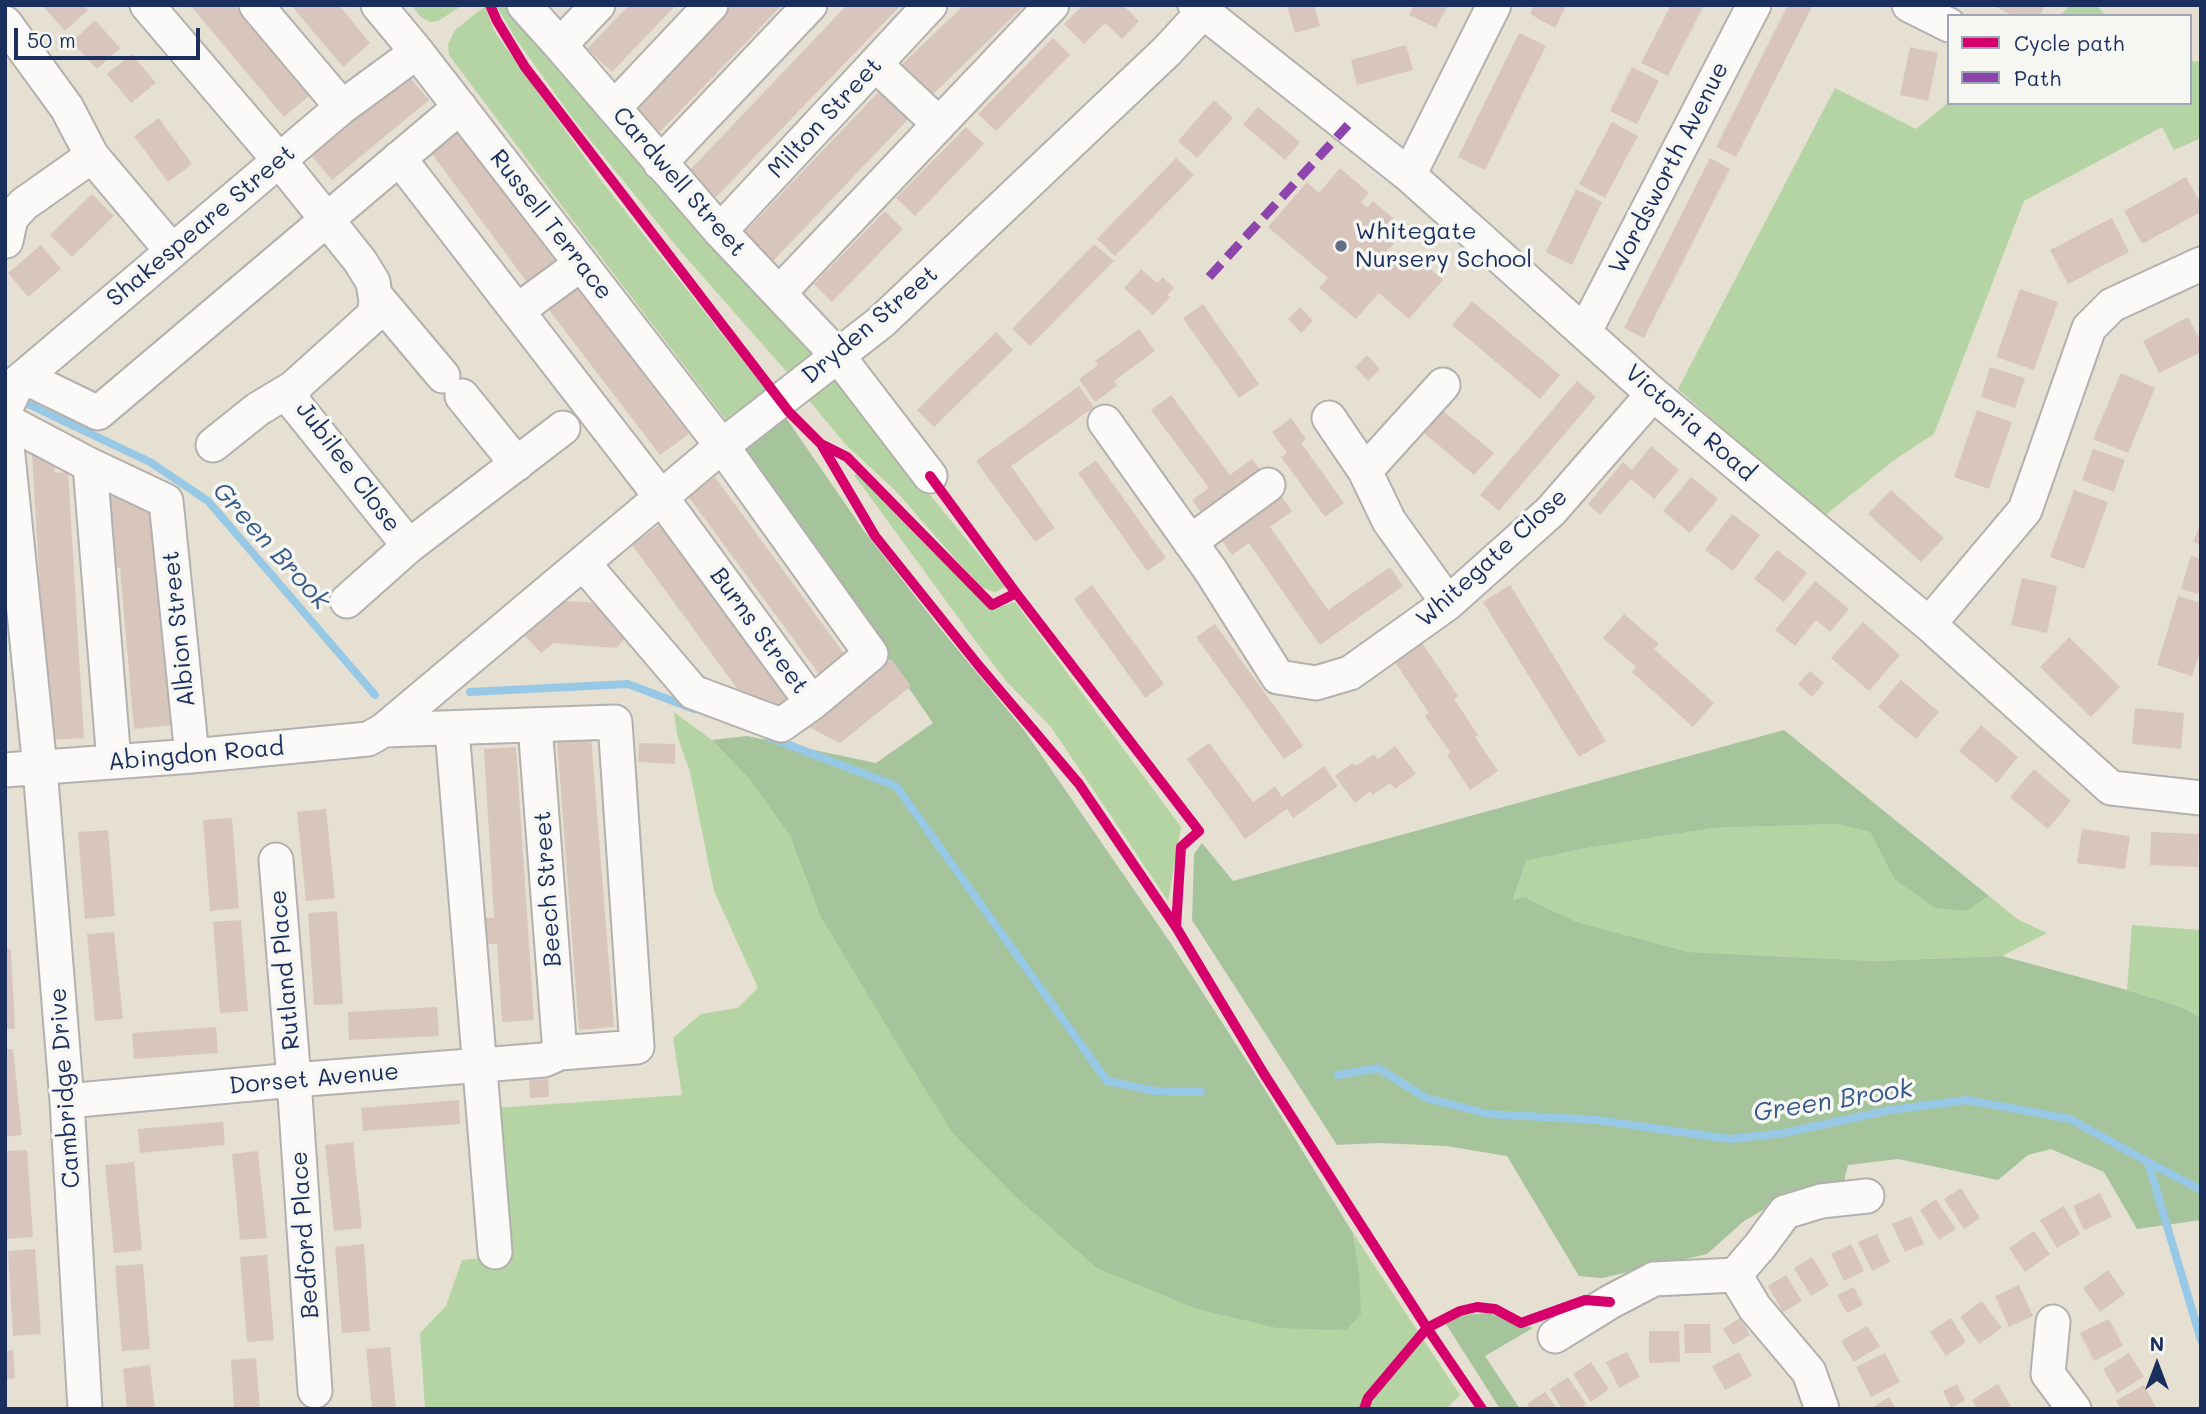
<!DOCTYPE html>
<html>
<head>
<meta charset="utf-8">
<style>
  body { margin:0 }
  #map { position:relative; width:2206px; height:1414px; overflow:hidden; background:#e5e0d1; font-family:Mali,sans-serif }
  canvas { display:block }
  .frame { position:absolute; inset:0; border:7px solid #1b2f5e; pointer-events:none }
  .legend { position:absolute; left:1947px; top:14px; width:245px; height:91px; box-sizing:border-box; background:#f6f6f2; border:2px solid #9ea6b7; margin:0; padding:9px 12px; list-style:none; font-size:21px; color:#1b2f5e }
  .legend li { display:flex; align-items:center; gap:14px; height:35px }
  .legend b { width:35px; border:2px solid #9ea6b7 }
  .north { position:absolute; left:2122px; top:1330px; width:70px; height:70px; -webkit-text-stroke:5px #f6f6f2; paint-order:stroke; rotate:0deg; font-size:19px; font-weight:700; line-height:28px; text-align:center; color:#1b2f5e }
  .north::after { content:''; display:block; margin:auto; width:24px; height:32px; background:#1b2f5e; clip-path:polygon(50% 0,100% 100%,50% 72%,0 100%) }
  .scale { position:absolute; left:14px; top:28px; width:186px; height:32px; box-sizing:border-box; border:4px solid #1b2f5e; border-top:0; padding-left:9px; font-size:21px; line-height:24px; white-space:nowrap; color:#1b2f5e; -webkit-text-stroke:5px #f6f6f2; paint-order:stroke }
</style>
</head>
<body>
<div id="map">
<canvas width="2206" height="1414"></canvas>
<div class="frame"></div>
<ul class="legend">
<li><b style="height:9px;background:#d6006c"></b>Cycle path</li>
<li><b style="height:9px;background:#8e44ad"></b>Path</li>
</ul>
<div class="north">N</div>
<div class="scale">50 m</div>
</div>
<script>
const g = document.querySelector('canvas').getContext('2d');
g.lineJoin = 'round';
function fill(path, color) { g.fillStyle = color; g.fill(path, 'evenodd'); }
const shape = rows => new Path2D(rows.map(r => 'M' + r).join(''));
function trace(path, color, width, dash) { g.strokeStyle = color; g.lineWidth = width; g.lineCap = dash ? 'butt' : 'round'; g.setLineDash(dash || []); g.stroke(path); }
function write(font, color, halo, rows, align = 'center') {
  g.font = font + ' Mali,sans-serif'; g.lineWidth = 7; g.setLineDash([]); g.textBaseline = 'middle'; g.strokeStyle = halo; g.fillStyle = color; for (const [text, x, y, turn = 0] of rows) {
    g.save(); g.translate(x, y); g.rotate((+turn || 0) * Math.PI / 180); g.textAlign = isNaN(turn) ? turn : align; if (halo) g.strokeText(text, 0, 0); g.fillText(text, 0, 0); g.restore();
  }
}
const green = shape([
  [411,5,463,5,438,21,430,22,421,17],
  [496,5,512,5,821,359,793,379,682,253,574,120,516,39],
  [2068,5,2096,5,2106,16,2059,16,2066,10],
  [485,6,494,31,603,183,776,403,732,423,726,420,574,222,449,55,448,44,455,30],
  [2190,61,2201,62,2201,138,2174,150,2162,127,2024,201,1934,434,1897,458,1823,517,1678,389,1835,88,1916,129,1949,102,2190,103],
  [832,374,1005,587,995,592,980,587,895,490,846,445,807,398],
  [858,473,988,608,997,608,1015,602,1181,827,1168,901,1051,727,1006,681,971,635,854,475],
  [674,712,712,740,750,780,790,836,820,916,952,1132,1359,1271,1353,1233,1460,1395,1446,1409,425,1409,420,1333,446,1306,462,1260,512,1255,494,1108,682,1095,673,1038,701,1014,738,1008,758,988,714,891,690,772,677,735],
  [1835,824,1870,832,1894,879,1967,911,1989,896,2017,919,2047,933,2002,956,1876,961,1689,952,1577,922,1524,897,1513,901,1526,861,1581,849,1714,828],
  [2132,925,2201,930,2201,1018,2181,1007,2127,990]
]);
const forest = shape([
  [784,415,864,531,939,627,1024,730,1172,945,1254,1072,1353,1233,1359,1271,1361,1314,1346,1330,1277,1328,1197,1309,1097,1268,1016,1197,952,1132,904,1055,820,916,790,836,750,780,712,740,747,736,876,763,933,723,744,451,745,441],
  [1784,730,1989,896,1967,911,1936,908,1894,879,1870,832,1835,824,1714,828,1581,849,1526,861,1513,900,1524,897,1577,922,1689,952,1876,961,2002,956,2127,990,2181,1007,2201,1018,2201,1220,2137,1229,2104,1172,2051,1149,2028,1155,1998,1180,1898,1159,1848,1165,1842,1190,1780,1200,1744,1221,1707,1254,1602,1278,1579,1276,1507,1156,1447,1146,1378,1143,1337,1145,1192,920,1194,854,1202,843,1233,881],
  [1488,1313,1533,1328,1485,1356,1520,1409,1500,1409,1446,1324,1463,1315]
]);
const stream = shape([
  [17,399,150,462,208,501,375,695],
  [470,692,628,684,694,709],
  [768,737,896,786,1107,1081,1155,1091,1201,1092],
  [1338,1075,1378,1068,1426,1098,1488,1114,1597,1120,1730,1139,1784,1133,1891,1110,1967,1100,2070,1119,2148,1162,2201,1340],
  [2148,1162,2201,1190]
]);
const building = shape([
  [42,5,84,5,88,10,65,31],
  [190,5,234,5,310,95,284,117],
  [291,5,339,5,370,43,343,67],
  [629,5,676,5,612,72,587,49],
  [732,5,782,5,660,132,634,107],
  [847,5,901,5,716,197,689,171],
  [964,5,1025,5,925,102,895,71],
  [1083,5,1123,5,1139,21,1122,39,1105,23,1084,44,1064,24],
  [1287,5,1314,5,1320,26,1295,33],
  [1414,5,1448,5,1436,28,1409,15],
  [1534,5,1567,5,1555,28,1530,14],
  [1671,5,1704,5,1668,76,1641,63],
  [1788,5,1813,5,1736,157,1716,147],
  [1992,5,2045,5,2040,16,2013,16],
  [95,20,120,48,97,69,72,42],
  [1519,33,1546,46,1485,170,1458,157],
  [1053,38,1070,55,996,131,978,114],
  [1406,45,1413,70,1357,85,1351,60],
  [1910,47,1938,53,1928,101,1900,95],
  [132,54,156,83,131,103,107,74],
  [1632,67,1659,81,1637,124,1610,111],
  [407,74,429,100,332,180,310,154],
  [887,83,916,111,773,261,744,233],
  [1214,100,1233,118,1197,158,1178,141],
  [1258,107,1300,142,1285,160,1243,124],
  [159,118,192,164,168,182,134,136],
  [453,122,560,268,532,289,424,143],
  [1612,122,1638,136,1605,198,1579,184],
  [966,127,984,144,915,216,896,198],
  [1176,158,1194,175,1115,256,1097,239],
  [1710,158,1730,169,1644,338,1624,328],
  [1340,168,1369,193,1361,202,1367,208,1373,201,1394,219,1385,230,1397,240,1385,253,1401,266,1412,253,1443,280,1409,319,1379,293,1356,319,1319,288,1328,278,1268,227,1307,182,1319,193],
  [2186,177,2201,204,2201,212,2142,244,2124,211],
  [1576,189,1602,202,1572,265,1546,252],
  [92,194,114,216,72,257,50,235],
  [885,211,903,229,832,302,814,284],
  [2112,218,2129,252,2068,284,2050,250],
  [1094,244,1114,261,1030,346,1012,329],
  [41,245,61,269,28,297,8,273],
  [1141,269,1157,283,1163,277,1174,288,1167,295,1170,297,1153,315,1124,288],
  [574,284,689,434,660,455,546,306],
  [2020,289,2058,302,2034,370,1996,357],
  [1472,301,1560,375,1540,399,1452,325],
  [1203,304,1259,384,1239,398,1183,318],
  [1300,307,1313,321,1301,333,1288,319],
  [2188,317,2201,342,2201,352,2159,373,2143,341],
  [1139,329,1155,351,1114,381,1117,386,1095,402,1079,379,1098,365,1095,361],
  [996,332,1013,350,934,427,917,410],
  [1367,355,1380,369,1368,381,1355,367],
  [1990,367,2025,378,2015,408,1981,397],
  [2121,373,2155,388,2128,453,2093,439],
  [1577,381,1596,397,1499,511,1480,495],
  [1079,386,1094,407,1011,466,1055,528,1035,542,976,461],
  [1171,395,1230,475,1252,459,1264,475,1205,518,1192,500,1209,488,1151,410],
  [1442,410,1494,453,1474,475,1423,432],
  [1977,410,2012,422,1989,489,1954,477],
  [1291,418,1306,439,1301,443,1344,503,1325,517,1281,457,1287,453,1272,432],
  [1651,446,1679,470,1654,499,1631,479,1600,515,1588,504,1623,462,1632,470],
  [2093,449,2125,460,2114,492,2082,480],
  [53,452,55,473,68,472,84,738,49,740,32,453],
  [1096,460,1166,558,1147,571,1078,473],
  [715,477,848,659,822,678,688,496],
  [1691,477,1718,499,1690,533,1663,511],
  [97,478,154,502,173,725,134,729,120,568,108,569],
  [1891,490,1944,538,1921,562,1868,514],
  [2074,490,2108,502,2084,569,2050,557],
  [1281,496,1292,511,1270,527,1328,610,1390,567,1403,586,1320,645,1249,543,1232,555,1220,538],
  [1732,514,1760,535,1733,571,1705,550],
  [2201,522,2201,545,2193,542],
  [659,525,790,701,770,714,750,706,632,545],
  [1777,550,1807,573,1784,602,1754,579],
  [2191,556,2201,559,2201,595,2181,589],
  [2022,578,2057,586,2047,633,2011,625],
  [1815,581,1849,609,1830,632,1816,620,1795,646,1775,630],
  [1092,585,1164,684,1145,698,1074,599],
  [1510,585,1606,741,1579,757,1483,602],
  [2178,596,2201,603,2201,649,2192,676,2157,665],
  [565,601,604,603,629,634,616,648,554,643,541,653,525,636],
  [1624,614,1659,644,1654,649,1714,703,1693,727,1632,672,1636,667,1603,638],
  [1863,622,1900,655,1869,691,1831,658],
  [1215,624,1303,746,1284,759,1196,637],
  [2069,637,2120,687,2091,717,2040,667],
  [1422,643,1458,696,1454,699,1478,735,1475,737,1498,771,1470,790,1447,755,1450,752,1425,716,1429,713,1395,662],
  [891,659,911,686,840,743,805,725],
  [1810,671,1824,683,1812,697,1798,684],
  [1901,680,1939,712,1916,739,1878,707],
  [2135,708,2184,713,2181,749,2132,744],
  [1981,725,2018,757,1997,783,1959,751],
  [591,737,614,1027,579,1030,557,740],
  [639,743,675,744,675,764,638,762],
  [1209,743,1253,802,1275,786,1282,797,1324,766,1338,786,1293,818,1287,809,1245,839,1187,759],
  [1395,746,1416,774,1395,789,1390,783,1373,795,1370,791,1355,803,1335,776,1353,763,1356,766,1374,754,1378,759],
  [516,747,534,1020,502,1022,497,944,483,944,481,918,494,918,484,749],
  [2034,769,2071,801,2048,829,2010,797],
  [326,809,335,898,306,901,297,812],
  [232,818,239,908,210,911,203,820],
  [2082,829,2130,836,2125,869,2077,863],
  [108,830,115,916,85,919,78,832],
  [2151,832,2199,834,2198,867,2150,865],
  [337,911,343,1004,314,1005,308,913],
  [241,920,248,1011,220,1013,213,922],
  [114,932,123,1019,95,1021,87,934],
  [5,949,11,949,15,1029,5,1029],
  [437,1007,439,1036,349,1040,348,1012],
  [216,1027,218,1053,134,1059,132,1033],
  [5,1049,13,1049,22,1135,5,1137],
  [548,1079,549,1097,530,1098,529,1080],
  [459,1100,460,1124,363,1131,361,1108],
  [223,1122,225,1145,140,1153,138,1129],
  [353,1142,362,1228,334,1231,325,1145],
  [27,1150,33,1237,5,1239,5,1151],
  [258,1151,267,1238,240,1240,232,1154],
  [134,1162,142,1250,114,1253,105,1165],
  [1961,1188,1980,1218,1964,1229,1944,1199],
  [2100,1193,2112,1217,2084,1230,2073,1206],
  [1936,1199,1956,1229,1939,1240,1920,1210],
  [2064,1206,2080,1234,2057,1248,2040,1220],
  [1911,1216,1924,1244,1905,1252,1892,1224],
  [2034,1231,2050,1254,2025,1272,2009,1248],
  [1877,1234,1890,1262,1872,1271,1858,1242],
  [364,1244,370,1331,342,1333,335,1247],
  [1851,1244,1864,1271,1844,1281,1831,1254],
  [35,1249,41,1334,13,1336,8,1251],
  [267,1255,274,1340,247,1342,240,1257],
  [1812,1257,1829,1285,1811,1296,1794,1268],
  [143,1264,150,1349,122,1351,115,1266],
  [2108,1270,2125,1294,2100,1312,2083,1288],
  [1786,1275,1802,1301,1783,1312,1768,1286],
  [2019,1285,2033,1316,2009,1327,1995,1296],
  [1854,1287,1863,1305,1847,1313,1837,1295],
  [1982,1301,2002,1328,1979,1344,1960,1317],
  [1740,1318,1750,1335,1733,1345,1723,1329],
  [1951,1318,1966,1342,1946,1356,1930,1332],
  [2109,1319,2123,1346,2094,1361,2080,1333],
  [1684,1324,1710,1324,1711,1353,1685,1353],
  [1867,1326,1880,1346,1854,1362,1841,1341],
  [1649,1331,1679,1331,1680,1362,1649,1363],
  [390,1347,396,1409,372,1409,366,1349],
  [13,1350,15,1378,5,1379,5,1351],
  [1627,1352,1640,1377,1619,1388,1606,1362],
  [1739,1352,1752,1376,1725,1390,1712,1366],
  [1885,1353,1900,1382,1871,1397,1856,1367],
  [2129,1353,2144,1377,2117,1393,2103,1369],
  [256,1358,260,1409,234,1409,231,1360],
  [1591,1362,1609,1389,1591,1402,1573,1374],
  [150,1365,155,1409,127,1409,123,1369],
  [1568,1377,1586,1404,1580,1409,1562,1409,1550,1389],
  [1957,1384,1965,1400,1951,1408,1943,1391],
  [1998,1384,2011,1407,1977,1409,1972,1400],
  [2144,1385,2157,1409,2121,1409,2116,1401],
  [1545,1392,1557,1409,1530,1409,1527,1404],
  [1889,1397,1896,1409,1870,1409]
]);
const minor = shape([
  [147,5,279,160,360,261,373,282,376,301,374,315,293,388,294,403,409,546,563,428],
  [256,5,342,107],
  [378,5,417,52,722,446,871,654,812,703,661,497,399,158],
  [524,5,560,45,720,231,838,356,930,476],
  [1195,5,1409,175,1653,394,1929,624,2111,788,2201,798],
  [1909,5,1949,25],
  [5,23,67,108,92,156,172,251],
  [560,45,598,5],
  [875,64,939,124],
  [614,108,711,5],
  [660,163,810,5],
  [1409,175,1494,5],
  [720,231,930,5],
  [6,241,11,218,24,204,92,156],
  [779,293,1052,5],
  [375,295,443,376],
  [517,311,581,264],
  [1585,331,1754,5],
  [24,377,98,413,460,107],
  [1443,385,1365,471,1389,521,1448,603],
  [462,396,517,464],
  [5,416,6,408,18,382,24,377,342,107,417,52],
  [1329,418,1365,471],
  [5,420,90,465,166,501,192,756],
  [1105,422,1211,571,1278,677,1316,683,1350,673,1448,603,1551,511,1653,394],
  [5,426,40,768,67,1101,85,1409],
  [213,445,258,409,293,388],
  [90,465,114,762],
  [1190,542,1268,485],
  [583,563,693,692,781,725,812,703],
  [347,601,409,546],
  [1929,624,2025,510,2089,328,2112,305,2201,264],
  [535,725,560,1053],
  [452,729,495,1252],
  [5,770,192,756,368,739,384,730,722,446,881,322,1167,51,1203,12,1206,5],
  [276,860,294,1080,315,1391],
  [67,1101,294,1080,544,1060,560,1053,637,1047,615,722,384,730],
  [2053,1322,2048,1374,2074,1409],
  [1555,1336,1610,1302,1654,1279,1735,1275],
  [1822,1409,1809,1372,1755,1308,1735,1275,1760,1246,1785,1212,1821,1201,1867,1196]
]);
const quiet = shape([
  [1209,277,1348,125]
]);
const cycleway = shape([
  [490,5,497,21,525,67,789,412,821,444,875,536,979,666,1079,784,1176,927,1264,1074,1427,1328,1482,1409],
  [821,444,847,457,992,605,1016,593],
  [930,476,1016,593,1199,831,1181,847,1176,927],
  [1364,1409,1368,1398,1427,1328,1460,1311,1477,1307,1495,1309,1521,1323,1585,1300,1610,1302]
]);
const markers = [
  [1341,246,7,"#626d86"]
];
const streetNames = [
  ["Milton Street",825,118,-47],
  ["Wordsworth Avenue",1669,168,-63],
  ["Cardwell Street",679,182,49],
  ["Russell Terrace",551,225,52],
  ["Shakespeare Street",201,226,-40],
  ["Dryden Street",870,325,-40],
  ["Victoria Road",1690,423,41],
  ["Jubilee Close",348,467,53],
  ["Whitegate Close",1492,558,-42],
  ["Albion Street",179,629,-96],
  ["Burns Street",759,631,54],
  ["Abingdon Road",196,755,-5],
  ["Beech Street",548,889,-94],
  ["Rutland Place",285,970,-95],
  ["Dorset Avenue",314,1079,-5],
  ["Cambridge Drive",65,1088,-94],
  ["Bedford Place",305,1235,-94]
];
const poiNames = [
  ["Whitegate",1355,232],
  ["Nursery School",1355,260]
];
const waterNames = [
  ["Green Brook",271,546,48],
  ["Green Brook",1833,1101,-9]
];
fill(green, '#b5d4a4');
fill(forest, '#a6c49b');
trace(stream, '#97c8e5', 8);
fill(building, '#d8c6bc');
trace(minor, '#b2b1ad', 37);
trace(minor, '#fbfaf8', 33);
trace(quiet, '#8e44ad', 9, [18, 9]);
trace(cycleway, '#d6006c', 10);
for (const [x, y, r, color] of markers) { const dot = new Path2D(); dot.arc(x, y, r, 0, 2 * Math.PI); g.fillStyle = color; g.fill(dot); trace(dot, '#f6f6f2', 2.5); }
write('24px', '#1b2f5e', '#f6f6f2', streetNames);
write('24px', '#1b2f5e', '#f6f6f2', poiNames, 'left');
write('italic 26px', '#365a89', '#f6f6f2', waterNames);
</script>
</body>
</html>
